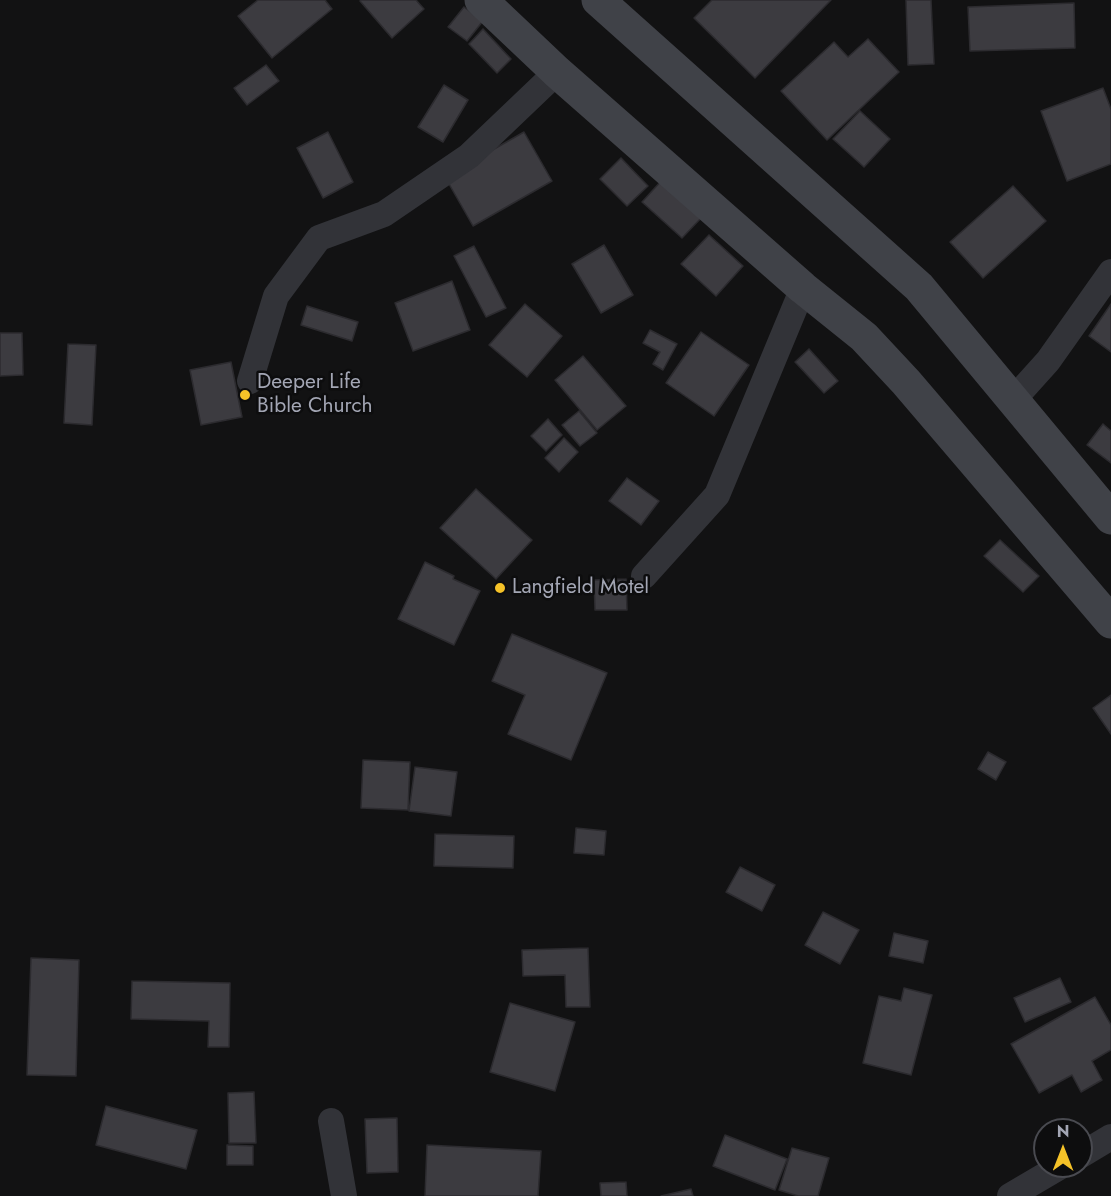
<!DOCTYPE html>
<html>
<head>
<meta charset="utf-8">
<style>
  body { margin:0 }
  #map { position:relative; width:1111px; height:1196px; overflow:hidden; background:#121213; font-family:Jost,sans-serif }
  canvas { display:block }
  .north { position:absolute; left:1033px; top:1118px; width:60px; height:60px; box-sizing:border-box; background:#0d0d0e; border:2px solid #494a50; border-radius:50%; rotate:0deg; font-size:16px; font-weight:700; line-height:24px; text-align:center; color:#a3a6b4 }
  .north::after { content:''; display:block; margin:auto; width:21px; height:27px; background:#f5c228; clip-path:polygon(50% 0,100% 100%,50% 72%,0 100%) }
</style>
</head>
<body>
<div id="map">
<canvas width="1111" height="1196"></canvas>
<div class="north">N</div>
</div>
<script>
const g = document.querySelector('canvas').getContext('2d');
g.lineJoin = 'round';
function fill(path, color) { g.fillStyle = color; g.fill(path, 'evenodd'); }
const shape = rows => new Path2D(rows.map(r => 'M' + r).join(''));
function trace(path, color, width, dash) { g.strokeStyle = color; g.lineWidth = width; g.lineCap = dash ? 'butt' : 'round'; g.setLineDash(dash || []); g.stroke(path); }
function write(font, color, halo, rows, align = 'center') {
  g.font = font + ' Jost,sans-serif'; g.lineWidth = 5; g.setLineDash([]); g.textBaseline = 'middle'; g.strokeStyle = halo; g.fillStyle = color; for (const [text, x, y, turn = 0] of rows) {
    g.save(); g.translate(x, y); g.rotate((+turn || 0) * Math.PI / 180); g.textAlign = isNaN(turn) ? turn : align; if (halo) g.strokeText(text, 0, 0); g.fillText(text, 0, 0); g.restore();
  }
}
const building = shape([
  [258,0,325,0,332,9,272,58,238,16,258,0],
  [361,0,416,0,424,9,392,38,360,1,361,0],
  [712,0,831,0,755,78,694,18,712,0],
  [906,0,931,0,934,64,908,65,906,0],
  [1074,3,1075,48,970,51,968,7,1074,3],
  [464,7,483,21,467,41,448,27,464,7],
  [483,29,511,59,497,73,469,44,483,29],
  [868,39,899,72,827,140,781,91,834,42,848,57,868,39],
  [266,65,279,81,247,105,234,88,266,65],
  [444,85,468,100,443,142,418,127,444,85],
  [1103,88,1111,109,1111,164,1067,181,1041,111,1103,88],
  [860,111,890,139,864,167,833,139,860,111],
  [328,132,353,182,323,198,297,148,328,132],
  [524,132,552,181,473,226,445,177,524,132],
  [621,158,648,186,627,206,600,179,621,158],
  [663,179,704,215,682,238,642,202,663,179],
  [1013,186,1046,221,983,278,950,242,1013,186],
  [709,235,743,266,716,296,681,264,709,235],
  [604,245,633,295,601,313,572,264,604,245],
  [474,246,506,308,486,317,454,256,474,246],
  [452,281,470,330,413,351,395,303,452,281],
  [525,304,562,336,527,377,489,345,525,304],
  [1111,304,1111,352,1089,336,1111,304],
  [307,306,358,322,352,341,301,325,307,306],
  [650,330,677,344,663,370,653,364,660,352,643,343,650,330],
  [701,332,749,365,714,416,666,383,701,332],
  [0,333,22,333,23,375,0,376,0,333],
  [68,344,96,345,92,425,64,423,68,344],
  [809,349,838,381,824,393,795,362,809,349],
  [583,356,626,406,597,430,555,380,583,356],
  [231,362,242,417,201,425,190,370,231,362],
  [579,411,597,433,580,446,562,425,579,411],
  [548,419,562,435,546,451,531,436,548,419],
  [1103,424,1111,431,1111,463,1087,445,1103,424],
  [564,438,578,452,559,472,545,458,564,438],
  [627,478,659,501,641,525,609,501,627,478],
  [476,489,532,540,496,579,440,528,476,489],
  [1000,540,1039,576,1023,592,984,556,1000,540],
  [425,562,454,576,453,579,480,591,454,645,398,619,425,562],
  [626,579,627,610,595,610,594,580,626,579],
  [512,634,607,673,571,760,508,734,525,695,492,681,512,634],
  [1111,695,1111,734,1093,708,1111,695],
  [988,752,1006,762,996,780,978,769,988,752],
  [363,760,410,762,408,810,361,808,363,760],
  [415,767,457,772,451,816,409,811,415,767],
  [576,828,606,831,604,855,574,853,576,828],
  [435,834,514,836,513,868,434,866,435,834],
  [740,867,775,885,762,911,726,892,740,867],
  [823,912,859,930,840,964,805,945,823,912],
  [894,933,928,941,923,963,889,956,894,933],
  [588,948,590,1007,566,1007,565,975,523,976,522,950,588,948],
  [31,958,79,960,76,1076,27,1075,31,958],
  [1060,978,1071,1002,1025,1022,1014,998,1060,978],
  [132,981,230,983,229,1047,208,1047,209,1021,131,1019,132,981],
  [904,988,932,995,911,1075,863,1063,879,996,901,1001,904,988],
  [1095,997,1111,1025,1111,1050,1092,1061,1102,1080,1081,1092,1072,1075,1039,1093,1011,1044,1095,997],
  [510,1003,575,1022,555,1091,490,1072,510,1003],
  [254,1092,256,1143,229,1143,228,1093,254,1092],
  [106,1106,197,1130,186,1169,96,1145,106,1106],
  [397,1118,398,1172,367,1173,365,1119,397,1118],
  [725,1135,787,1159,775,1190,713,1166,725,1135],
  [227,1145,253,1146,253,1165,227,1165,227,1145],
  [427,1145,541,1151,538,1196,425,1196,427,1145],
  [792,1148,829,1158,818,1196,798,1196,779,1190,792,1148],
  [626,1182,627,1196,601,1196,600,1183,626,1182],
  [691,1189,693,1196,661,1196,691,1189]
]);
const minor = shape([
  [250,381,276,296,319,238,384,214,469,156,557,72],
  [1012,401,1048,361,1111,272],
  [644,576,717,495,803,288],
  [331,1121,344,1196],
  [1081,1155,1111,1137],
  [1010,1196,1061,1166]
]);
const secondary = shape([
  [481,0,557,72,803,288,864,337,906,382,1111,622],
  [598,0,919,287,1111,518]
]);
const markers = [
  [245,395,6,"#f5c228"],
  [500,588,6,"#f5c228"]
];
const poiNames = [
  ["Deeper Life",257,383],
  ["Bible Church",257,407],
  ["Langfield Motel",512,588]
];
fill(building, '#3c3b40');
trace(building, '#2c2b2f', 1.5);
trace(minor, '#323338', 26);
trace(secondary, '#404248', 33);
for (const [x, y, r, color] of markers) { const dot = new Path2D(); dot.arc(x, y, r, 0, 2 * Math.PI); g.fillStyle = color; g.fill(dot); trace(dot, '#0d0d0e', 2); }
write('21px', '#a3a6b4', '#0d0d0e', poiNames, 'left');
</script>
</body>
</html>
